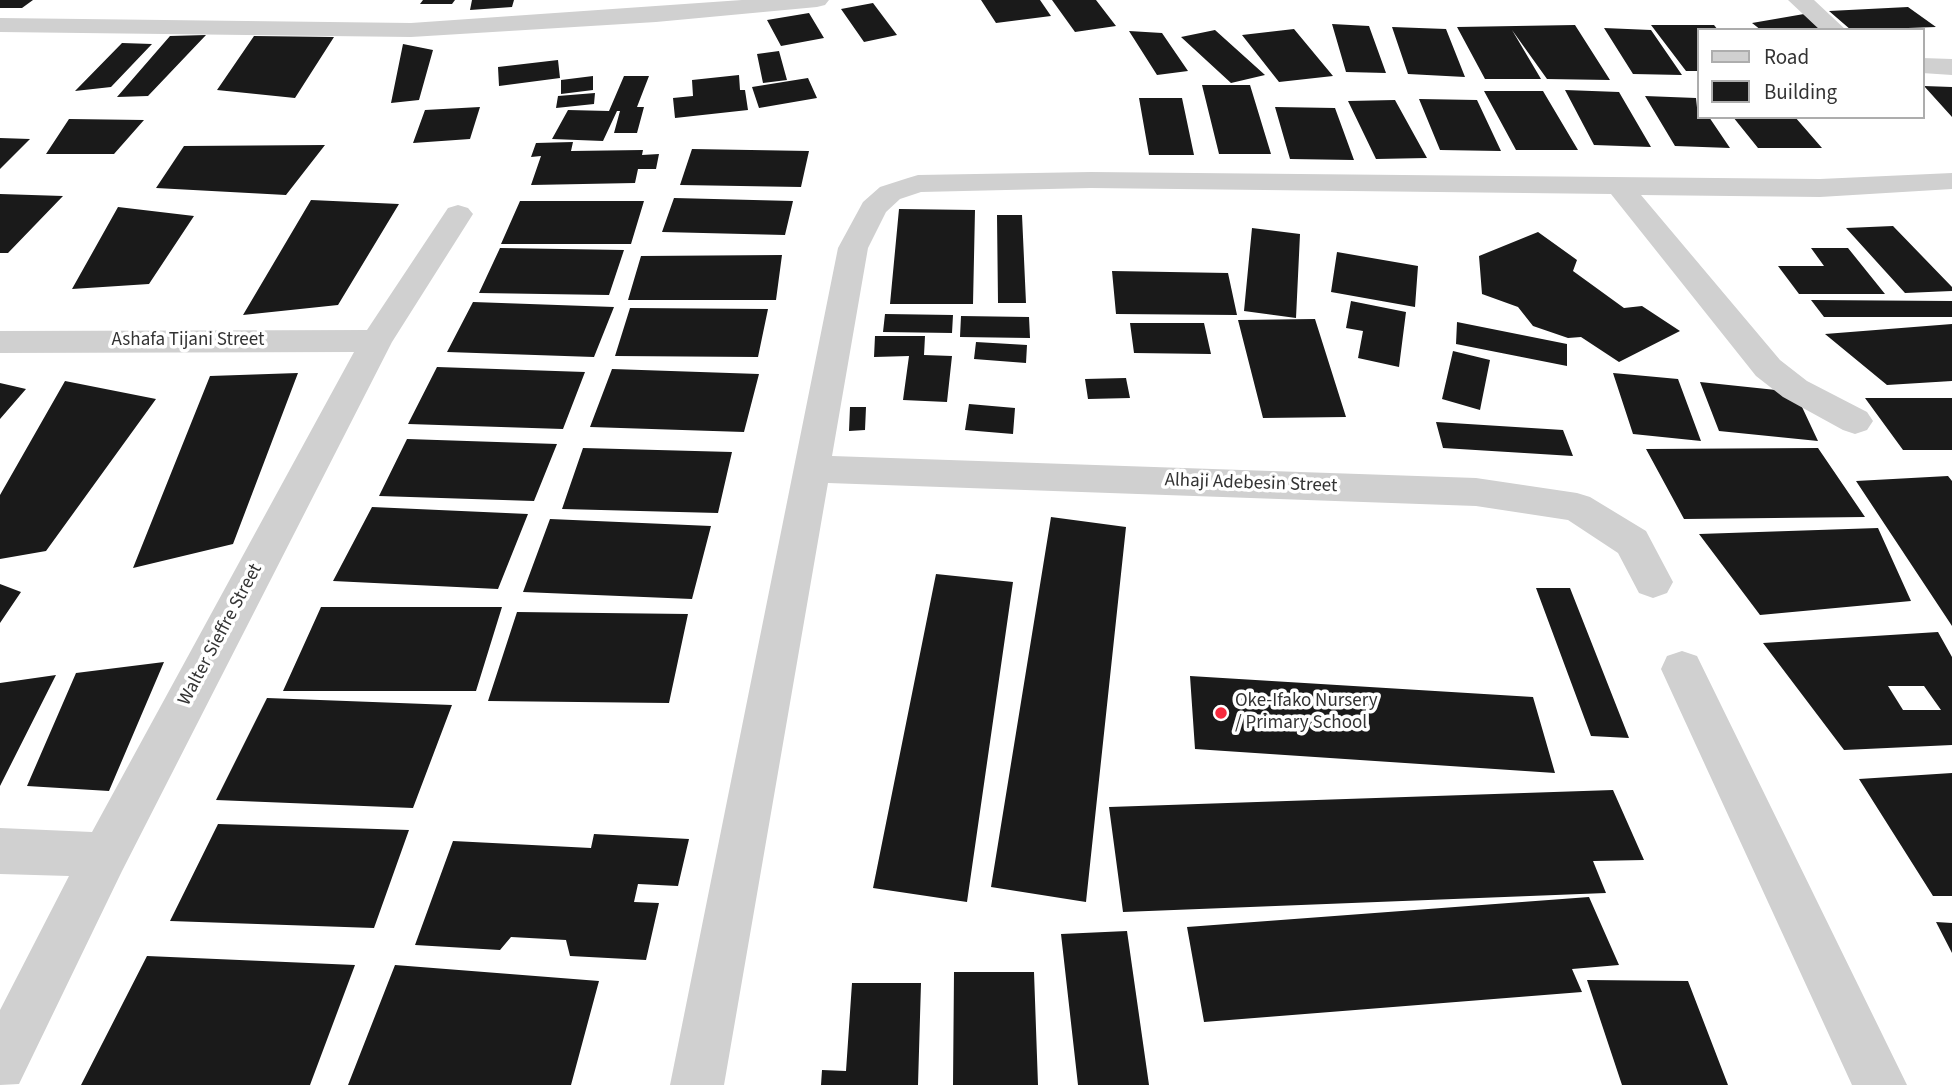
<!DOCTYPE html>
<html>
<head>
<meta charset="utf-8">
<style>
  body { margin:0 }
  #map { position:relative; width:1952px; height:1085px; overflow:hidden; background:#fff; font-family:"Source Sans 3",sans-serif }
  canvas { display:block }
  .legend { position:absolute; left:1697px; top:28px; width:228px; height:91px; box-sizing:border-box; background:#fff; border:2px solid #adadad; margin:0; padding:9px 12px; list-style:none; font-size:21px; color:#333 }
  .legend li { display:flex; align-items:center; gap:14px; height:35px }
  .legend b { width:35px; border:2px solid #adadad }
</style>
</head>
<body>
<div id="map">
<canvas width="1952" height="1085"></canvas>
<ul class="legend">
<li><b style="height:9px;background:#d0d0d0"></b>Road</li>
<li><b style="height:19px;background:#1a1a1a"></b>Building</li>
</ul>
</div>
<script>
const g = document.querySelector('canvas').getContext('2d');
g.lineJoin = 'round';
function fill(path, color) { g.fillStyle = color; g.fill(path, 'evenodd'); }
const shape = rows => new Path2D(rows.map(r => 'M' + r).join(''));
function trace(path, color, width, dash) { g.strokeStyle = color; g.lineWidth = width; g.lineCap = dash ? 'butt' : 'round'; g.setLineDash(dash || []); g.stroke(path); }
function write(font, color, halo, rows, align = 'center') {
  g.font = font + ' "Source Sans 3",sans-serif'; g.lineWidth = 7; g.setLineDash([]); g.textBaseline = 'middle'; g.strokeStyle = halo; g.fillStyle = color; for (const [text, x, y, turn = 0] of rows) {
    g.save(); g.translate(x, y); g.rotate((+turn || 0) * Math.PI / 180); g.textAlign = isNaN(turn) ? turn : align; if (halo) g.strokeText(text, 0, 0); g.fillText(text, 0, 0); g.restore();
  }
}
const building = shape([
  [0,0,33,0,22,8,0,8],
  [423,0,455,0,452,4,420,4],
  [472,0,514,0,512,7,470,10],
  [981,0,1040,0,1051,16,996,23],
  [1052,0,1096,0,1116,26,1075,32],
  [873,3,897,35,864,42,841,9],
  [1908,7,1936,27,1851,30,1829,11],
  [809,13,824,38,781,46,767,20],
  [1804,14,1821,30,1761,30,1752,23],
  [1332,24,1369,26,1386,73,1346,72],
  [1575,25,1610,80,1547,79,1512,30,1541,79,1485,79,1457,27],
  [1651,25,1714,25,1718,30,1698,30,1698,71,1686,71],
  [1392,27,1446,29,1465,77,1408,74],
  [1604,28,1651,30,1682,75,1633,74],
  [1294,29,1333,76,1279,82,1242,35],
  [1215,30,1265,75,1231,83,1181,37],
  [1129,31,1162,33,1188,71,1157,75],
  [206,35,148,96,117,97,170,36],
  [254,36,334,37,295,98,217,90],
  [122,43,152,44,111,87,75,91],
  [403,44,433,50,419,100,391,103],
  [779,51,787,80,763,83,757,54],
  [558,60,560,78,499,86,498,67],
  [739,75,740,90,745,90,748,110,675,118,673,98,693,96,692,80],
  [593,76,593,90,561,94,561,80],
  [624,76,649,76,637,107,644,107,637,133,614,133,620,111,617,111,603,141,552,139,568,110,609,111],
  [808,78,817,98,759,108,752,87],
  [1202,85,1250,85,1271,154,1219,154],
  [1924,86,1952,87,1952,117],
  [1565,90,1619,92,1651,147,1594,145],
  [1484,91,1543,91,1578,150,1516,150],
  [595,93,594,104,556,108,558,96],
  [1645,96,1696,98,1698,117,1709,117,1730,148,1675,146],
  [1139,98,1182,98,1194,155,1149,155],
  [1419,99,1477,100,1501,151,1440,150],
  [1395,100,1427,158,1376,159,1348,101],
  [480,107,470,139,413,143,425,110],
  [1275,107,1335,108,1354,160,1290,159],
  [1733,117,1795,117,1822,148,1758,148],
  [69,119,144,120,114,154,46,154],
  [0,138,30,139,0,169],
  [573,142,571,151,643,150,642,155,659,154,656,169,638,169,635,183,531,185,541,156,531,157,536,143],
  [325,145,286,195,156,188,184,146],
  [692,149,809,151,801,187,680,185],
  [0,194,63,196,8,253,0,253],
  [674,198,793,201,785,235,662,232],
  [311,200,399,204,338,305,243,315],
  [520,201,644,201,631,244,501,244],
  [118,207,194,216,149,284,72,289],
  [899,209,975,210,973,304,890,304],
  [997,215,1022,215,1026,303,998,303],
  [1893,226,1952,287,1952,291,1905,293,1846,228],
  [1252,228,1300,234,1296,318,1244,311],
  [1538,232,1577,260,1573,271,1624,308,1642,306,1680,331,1619,362,1581,337,1568,338,1533,326,1518,307,1482,294,1479,256],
  [500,248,624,250,609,295,479,293],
  [1811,248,1848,248,1885,294,1799,294,1778,266,1824,266],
  [1337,252,1418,266,1415,307,1331,292],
  [782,255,776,300,628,300,641,256],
  [1112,271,1228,273,1237,315,1116,314],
  [1811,300,1952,301,1952,317,1824,317],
  [1351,301,1406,312,1399,367,1358,358,1363,331,1346,328],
  [473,302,614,307,594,357,447,352],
  [630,308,768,309,758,357,615,356],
  [885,314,953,315,952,333,883,332],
  [961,316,1029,317,1030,338,960,337],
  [1315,319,1346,417,1263,418,1238,320],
  [1457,322,1567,344,1567,366,1456,344],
  [1130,323,1204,323,1211,354,1134,353],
  [1952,324,1952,381,1887,385,1825,334],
  [875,336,925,336,924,355,952,356,947,402,903,400,909,356,874,357],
  [976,342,1027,345,1026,363,974,359],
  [1453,351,1490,360,1480,410,1442,399],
  [437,367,585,372,563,429,408,424],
  [612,369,759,374,744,432,590,427],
  [298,373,233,544,133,568,210,376],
  [1613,373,1678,379,1701,441,1633,434],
  [1126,378,1130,398,1088,399,1085,379],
  [65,381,156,399,46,551,0,559,0,495],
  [1700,382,1795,392,1818,441,1719,431],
  [0,383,26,389,0,419],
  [1865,398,1952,398,1952,450,1903,450],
  [969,404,1015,408,1013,434,965,430],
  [850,407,866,407,865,430,849,431],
  [1436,422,1563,430,1573,456,1443,448],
  [407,439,557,444,534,501,379,496],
  [583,448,732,452,718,513,562,509],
  [1818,448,1865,517,1684,519,1646,449],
  [1948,476,1952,481,1952,626,1856,481],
  [372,507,528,514,498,589,333,581],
  [1051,517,1126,527,1086,902,991,887],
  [550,519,711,526,692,599,523,592],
  [1878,528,1911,601,1760,615,1699,534],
  [936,574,1013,582,967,902,873,888],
  [0,584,21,592,0,623],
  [1536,588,1570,588,1629,738,1591,736],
  [321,607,502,607,476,691,283,691],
  [517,612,688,614,669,703,488,701],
  [1938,632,1952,657,1952,745,1844,750,1763,643],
  [1888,686,1924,686,1941,710,1903,710],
  [164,662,109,791,27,786,76,673],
  [56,675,0,786,0,683],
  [1190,676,1533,697,1555,773,1195,749],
  [267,698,452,705,413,808,216,800],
  [1952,773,1952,896,1933,896,1859,779],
  [1613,790,1644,860,1593,861,1606,893,1123,912,1109,807],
  [218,824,409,830,374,928,170,921],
  [594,834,689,839,678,886,638,884,634,902,659,903,646,960,570,956,566,940,511,937,500,950,415,945,453,841,591,848],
  [1589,897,1619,965,1572,969,1582,992,1204,1022,1187,927],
  [1936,922,1952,923,1952,953],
  [1127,931,1149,1085,1078,1085,1061,934],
  [147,956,355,965,310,1085,81,1085],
  [395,965,599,981,571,1085,348,1085],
  [954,972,1034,972,1038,1085,953,1085],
  [1587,980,1688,981,1728,1085,1622,1085],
  [852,983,921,983,918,1085,821,1085,822,1070,846,1071]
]);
const minor = shape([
  [742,0,829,0,825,5,817,7,656,22,411,37,0,32,0,18,411,23,742,0],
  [1788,0,1814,0,1846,30,1820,30,1788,0],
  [1922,58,1952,59,1952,75,1922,73,1922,58],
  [1091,172,1820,179,1952,173,1952,189,1820,197,1641,195,1780,360,1807,381,1867,412,1873,421,1867,430,1855,434,1843,430,1783,397,1756,376,1611,194,1091,188,921,192,900,199,886,212,868,248,832,456,1476,478,1577,493,1590,497,1646,531,1673,582,1667,593,1653,598,1639,593,1618,553,1568,520,1476,506,828,483,724,1085,670,1085,838,248,863,202,880,187,908,178,918,175,1091,172],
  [458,205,468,208,473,214,392,342,122,871,19,1084,0,1085,0,1010,69,876,0,874,0,828,92,832,354,352,0,353,0,331,367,330,448,208,458,205],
  [1682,651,1697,656,1907,1085,1852,1085,1661,669,1667,656,1682,651]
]);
const markers = [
  [1221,713,7,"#f6293d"]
];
const streetNames = [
  ["Ashafa Tijani Street",188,341],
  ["Alhaji Adebesin Street",1251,484,2],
  ["Walter Sieffre Street",221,635,-62]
];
const poiNames = [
  ["Oke-Ifako Nursery",1235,702],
  ["/ Primary School",1235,724]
];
fill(building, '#1a1a1a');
fill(minor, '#d0d0d0');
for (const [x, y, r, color] of markers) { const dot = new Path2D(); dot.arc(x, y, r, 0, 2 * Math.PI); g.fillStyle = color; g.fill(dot); trace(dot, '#fff', 2.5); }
write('19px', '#333', '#fff', streetNames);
write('19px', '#333', '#fff', poiNames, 'left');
</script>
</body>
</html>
